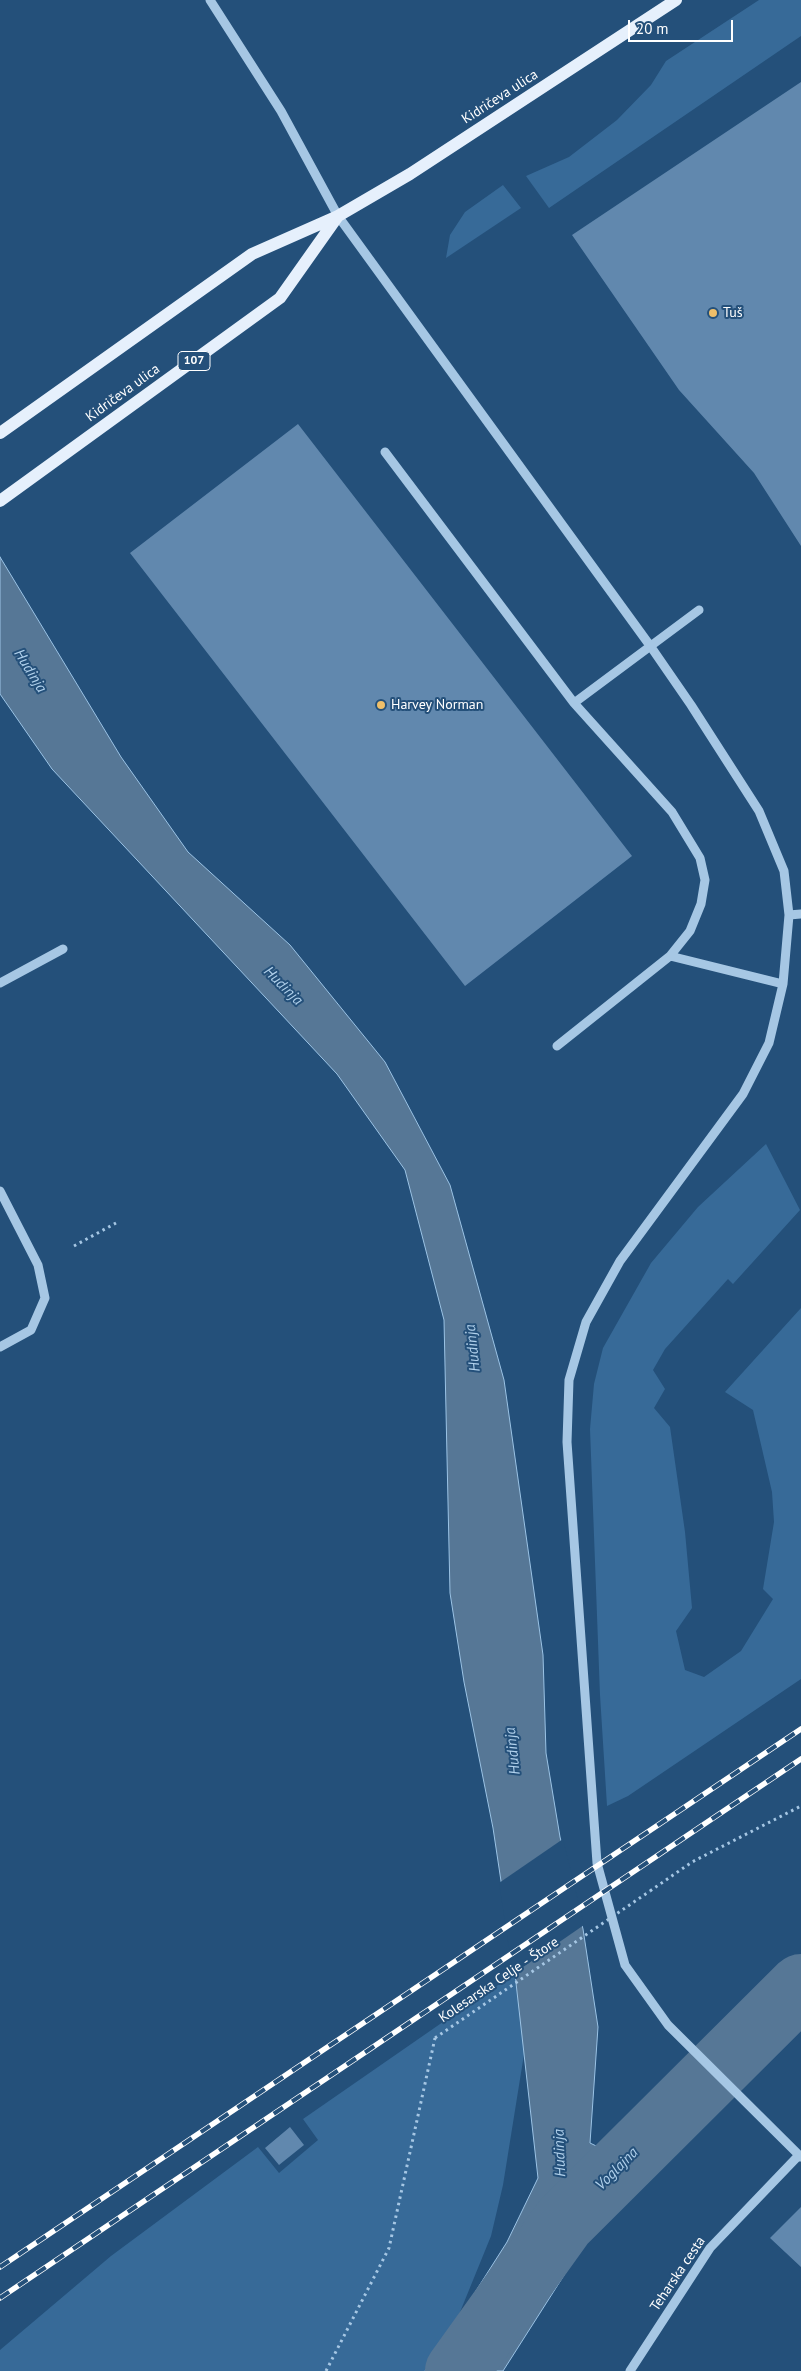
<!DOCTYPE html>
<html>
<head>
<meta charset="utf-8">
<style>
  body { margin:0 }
  #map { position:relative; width:801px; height:2371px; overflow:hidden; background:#24507a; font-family:"PT Sans",sans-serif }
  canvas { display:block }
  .scale { position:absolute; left:628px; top:20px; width:105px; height:22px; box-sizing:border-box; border:2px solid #fff; border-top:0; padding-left:6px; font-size:15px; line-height:18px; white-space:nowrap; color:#fff; -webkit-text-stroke:4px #24507a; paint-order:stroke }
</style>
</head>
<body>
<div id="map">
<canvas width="801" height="2371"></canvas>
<div class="scale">20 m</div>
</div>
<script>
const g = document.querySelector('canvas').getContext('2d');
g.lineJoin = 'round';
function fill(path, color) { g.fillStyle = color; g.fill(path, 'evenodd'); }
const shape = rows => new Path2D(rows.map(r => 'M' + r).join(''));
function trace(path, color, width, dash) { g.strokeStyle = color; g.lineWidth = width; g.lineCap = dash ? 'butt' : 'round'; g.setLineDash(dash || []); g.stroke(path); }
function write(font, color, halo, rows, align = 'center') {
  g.font = font + ' "PT Sans",sans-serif'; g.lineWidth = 4; g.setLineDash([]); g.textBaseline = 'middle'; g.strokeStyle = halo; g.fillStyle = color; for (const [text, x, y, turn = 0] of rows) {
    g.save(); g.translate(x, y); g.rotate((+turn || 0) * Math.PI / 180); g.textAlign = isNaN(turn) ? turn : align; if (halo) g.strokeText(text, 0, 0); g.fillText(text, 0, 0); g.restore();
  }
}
const green = shape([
  [759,0,801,0,801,36,549,208,526,176,569,157,617,120,651,85,666,61],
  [503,185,521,208,446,258,450,235,465,212],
  [766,1144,800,1210,733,1284,728,1279,665,1349,653,1370,665,1389,654,1408,670,1427,685,1532,692,1608,676,1631,685,1670,704,1677,741,1651,773,1599,763,1589,774,1522,772,1492,753,1410,725,1392,801,1308,801,1679,628,1796,607,1806,600,1695,590,1429,594,1384,603,1348,651,1263,698,1207],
  [515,1974,525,2048,503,2185,491,2236,458,2317,425,2371,0,2371,0,2350,111,2256,258,2147,279,2173,318,2140,303,2119,466,2006]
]);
const water = shape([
  [0,557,121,757,188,852,290,945,385,1062,450,1185,504,1380,543,1655,546,1753,560,1837,583,1929,598,2027,590,2143,613,2154,612,2200,503,2371,425,2371,507,2242,538,2178,515,1974,493,1828,464,1682,450,1593,444,1320,405,1170,337,1074,52,769,0,694,0,557]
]);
const pier = shape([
  [563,1839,584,1925,513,1974,499,1883]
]);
const river = shape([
  [457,2371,563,2223,801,1986]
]);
const building = shape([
  [801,82,801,546,754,473,679,390,572,235],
  [298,424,632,856,465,986,130,553],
  [290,2127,304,2145,279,2165,265,2148],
  [801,2207,801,2267,770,2238]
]);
const path = shape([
  [74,1246,116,1223],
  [650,1891,692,1862,801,1806],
  [326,2371,389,2248,435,2038]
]);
const minor = shape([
  [210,0,281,111,338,216,651,647,691,705,759,811,784,871,789,915,783,984,769,1043,743,1094,620,1261,586,1322,569,1380,567,1442,597,1863,625,1965,668,2025,801,2157],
  [385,452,574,703,672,812,700,858,705,880,701,904,690,931,670,956,557,1046],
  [574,703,699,610],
  [789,915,801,914],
  [670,956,783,984],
  [0,983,63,949],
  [0,1191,38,1265,45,1298,31,1330,0,1347],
  [630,2371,710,2248,799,2155]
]);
const major = shape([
  [0,433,252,254,338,216,410,174,676,0],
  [0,501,280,298,338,216]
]);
const rail = shape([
  [0,2267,801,1729],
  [0,2298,801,1759]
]);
const pathBridge = shape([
  [435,2038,650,1891]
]);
const markers = [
  [713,313,5,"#efbf6a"],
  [381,705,5,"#efbf6a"]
];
const shields = [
  [194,361,32]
];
const shieldNames = [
  ["107",194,361]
];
const streetNames = [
  ["Kidričeva ulica",500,97,-33],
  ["Kidričeva ulica",123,393,-36],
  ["Kolesarska Celje - Štore",499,1980,-34],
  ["Teharska cesta",678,2274,-56]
];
const poiNames = [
  ["Tuš",723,313],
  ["Harvey Norman",391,705]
];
const waterNames = [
  ["Hudinja",30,671,58],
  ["Hudinja",283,986,45],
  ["Hudinja",473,1348,-96],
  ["Hudinja",513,1751,-96],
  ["Hudinja",560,2153,-92],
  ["Voglajna",617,2169,-45]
];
fill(green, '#376a98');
fill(water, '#567796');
trace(water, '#9bc3e5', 1);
fill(pier, '#24507a');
trace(river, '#567796', 64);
fill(building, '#6188ae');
trace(path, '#a6c7e4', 3, [2.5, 4]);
trace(minor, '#a6c7e4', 9);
trace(major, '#e6f0fc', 12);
trace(rail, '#fff', 5.5);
trace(rail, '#24507a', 4, [11]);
trace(pathBridge, '#a6c7e4', 3, [2.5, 4]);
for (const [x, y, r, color] of markers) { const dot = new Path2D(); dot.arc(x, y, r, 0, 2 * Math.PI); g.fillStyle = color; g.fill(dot); trace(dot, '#24507a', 2); }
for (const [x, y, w] of shields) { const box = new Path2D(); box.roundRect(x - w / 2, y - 9.5, w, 19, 4); g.fillStyle = '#24507a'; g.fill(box); trace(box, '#fff', 1); }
write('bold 12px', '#fff', null, shieldNames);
write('14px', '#fff', '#24507a', streetNames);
write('14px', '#fff', '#24507a', poiNames, 'left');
write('italic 15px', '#b1d1ec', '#24507a', waterNames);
</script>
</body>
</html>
